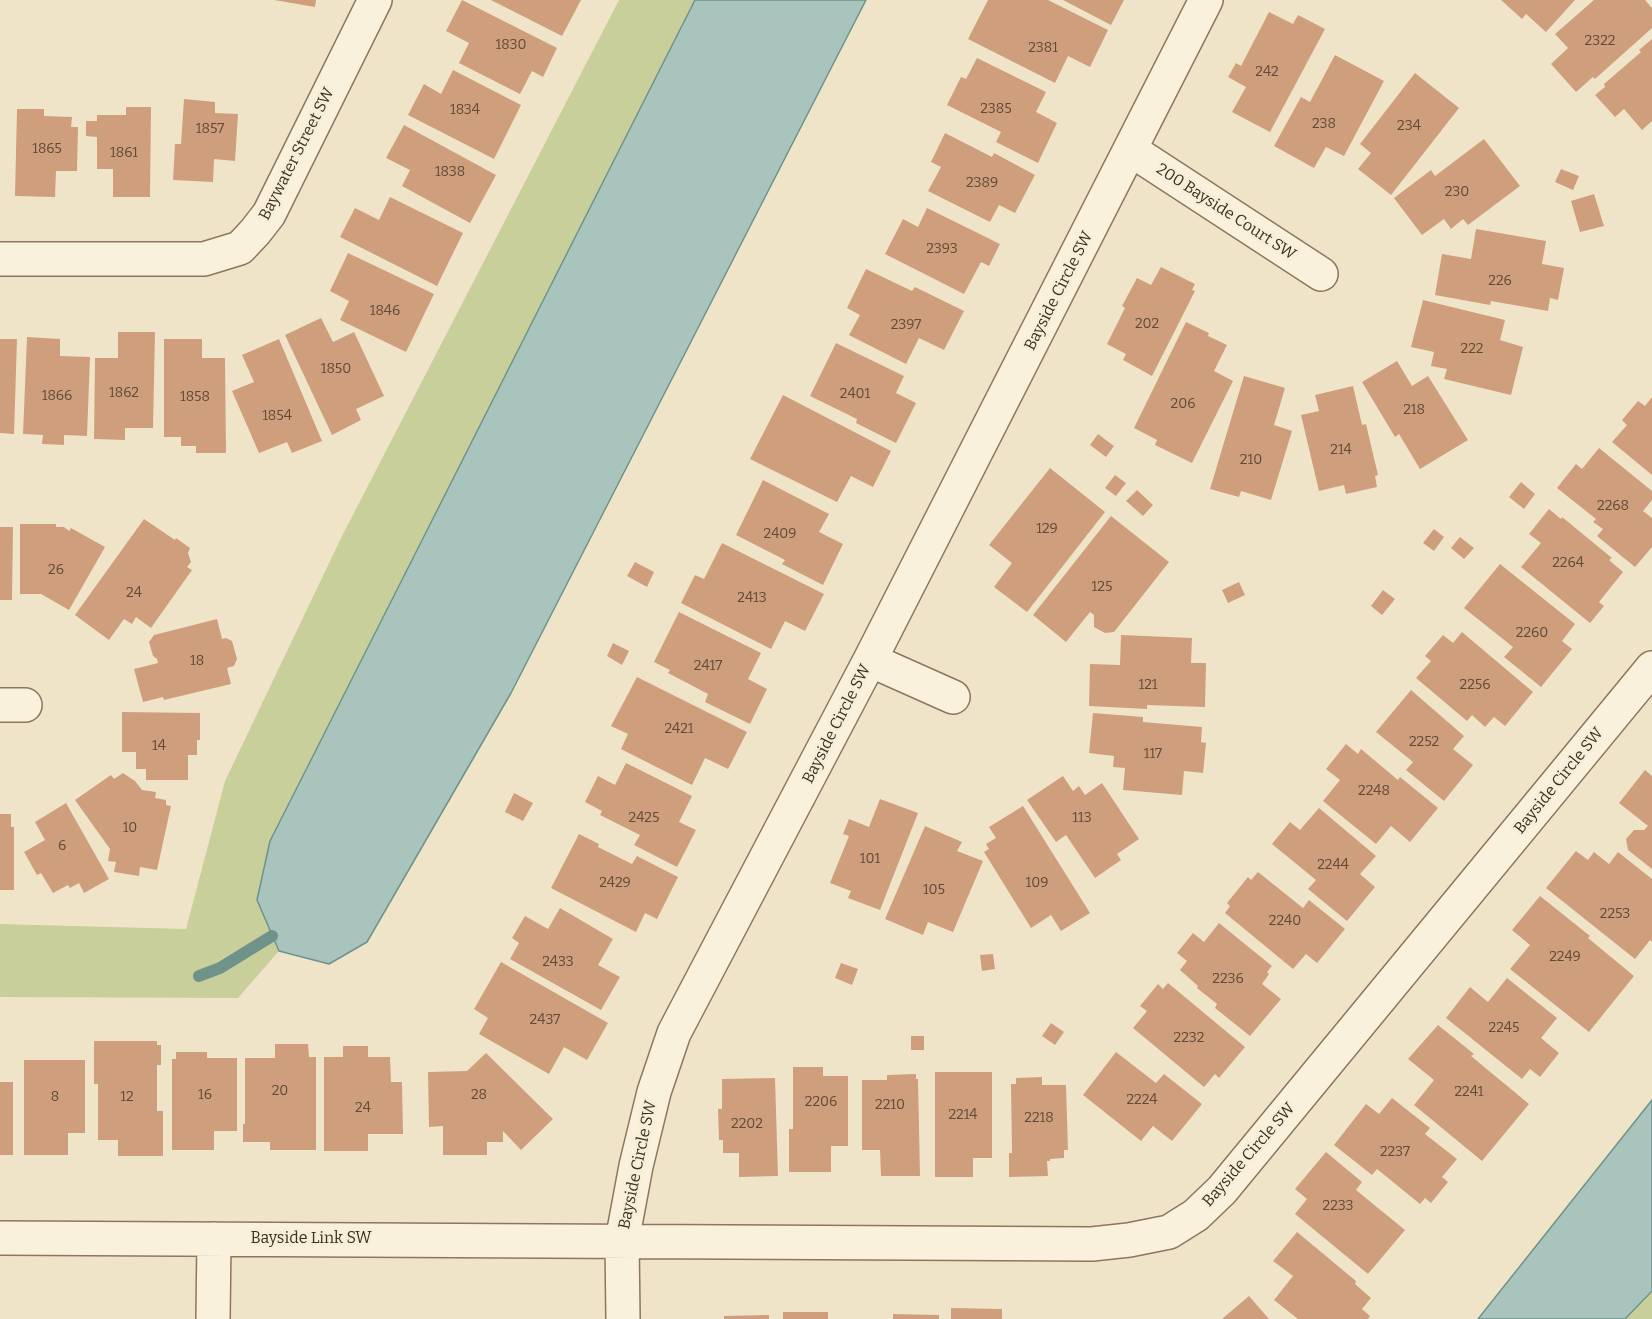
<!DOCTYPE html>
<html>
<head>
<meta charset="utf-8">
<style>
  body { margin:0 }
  canvas { display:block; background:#f0e4c8 }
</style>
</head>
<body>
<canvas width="1652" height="1319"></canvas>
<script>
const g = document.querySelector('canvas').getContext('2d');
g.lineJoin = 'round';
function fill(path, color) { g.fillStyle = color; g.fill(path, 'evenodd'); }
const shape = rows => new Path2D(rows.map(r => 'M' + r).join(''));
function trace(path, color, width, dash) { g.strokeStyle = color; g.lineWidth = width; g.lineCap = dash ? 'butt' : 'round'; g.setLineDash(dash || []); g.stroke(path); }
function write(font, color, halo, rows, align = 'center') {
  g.font = font + ' Bitter,serif'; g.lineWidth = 6; g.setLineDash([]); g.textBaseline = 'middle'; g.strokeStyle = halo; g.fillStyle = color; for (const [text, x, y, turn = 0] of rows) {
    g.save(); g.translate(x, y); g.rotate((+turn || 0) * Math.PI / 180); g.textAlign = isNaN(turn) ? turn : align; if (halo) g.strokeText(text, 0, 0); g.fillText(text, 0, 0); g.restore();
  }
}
const green = shape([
  [619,0,695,0,270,841,257,900,279,951,238,998,0,997,0,924,186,929,225,781,342,536],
  [1652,1291,1652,1319,1625,1319]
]);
const water = shape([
  [695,0,866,0,511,693,367,942,329,964,279,951,257,900,270,841,695,0],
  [1652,1100,1652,1291,1625,1319,1478,1319,1652,1100]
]);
const stream = shape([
  [199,976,220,968,272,936]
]);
const building = shape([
  [274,0,316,0,315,7],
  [462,0,557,48,543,77,532,71,520,94,459,63,469,43,446,31],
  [491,0,581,0,562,36],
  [988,0,1048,0,1108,30,1090,67,1068,56,1055,83,968,39],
  [1063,0,1124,0,1111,25],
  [1501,0,1575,0,1546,32,1526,14,1522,19],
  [1594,0,1645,0,1652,8,1652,28,1595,79,1593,77,1576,92,1551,64,1568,48,1555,34],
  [1269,12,1293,24,1298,15,1325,29,1270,132,1232,112,1246,87,1228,77,1236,63,1241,66],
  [1652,39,1652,121,1642,130,1624,109,1615,117,1595,95,1605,87,1604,84,1641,52,1639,50],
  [1335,55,1384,81,1344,156,1326,147,1314,168,1274,146,1301,97,1310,102],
  [977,58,1046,92,1036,112,1057,123,1038,163,996,142,1001,132,947,105,961,77,966,79],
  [453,70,521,105,494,159,408,115,424,84,441,94],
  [1415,73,1459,108,1391,195,1358,169,1371,153,1360,144],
  [184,99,215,102,215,113,238,114,235,161,214,159,213,182,173,180,175,144,181,144],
  [126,107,151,107,150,197,113,197,113,169,97,169,97,137,86,136,86,121,97,121,97,115,126,115],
  [17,109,44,109,44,116,72,117,71,127,78,127,77,171,56,171,55,197,15,196],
  [404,125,496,175,470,223,402,186,410,170,386,158],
  [945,133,992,157,994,153,1035,175,1015,213,999,205,990,222,928,191,941,167,931,162],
  [1484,139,1520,186,1468,225,1463,219,1451,229,1444,219,1422,235,1394,198,1431,170,1435,176],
  [1561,169,1579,176,1573,190,1555,182],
  [1594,194,1604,226,1580,232,1571,201],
  [390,197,463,233,437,286,340,237,355,208,379,220],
  [927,208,1000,244,989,266,981,262,964,294,885,254,903,219,918,227],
  [1476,229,1546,241,1542,264,1564,268,1558,300,1550,298,1548,311,1491,301,1490,305,1435,295,1442,254,1471,259],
  [348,253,434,294,406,352,340,320,349,301,330,291],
  [1161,267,1195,284,1192,290,1195,291,1152,376,1123,360,1126,354,1107,344,1125,308,1122,306,1137,278,1151,285],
  [866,269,912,291,915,287,964,311,944,350,919,338,906,364,849,335,860,315,847,308],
  [1423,300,1505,320,1500,340,1523,347,1511,395,1444,379,1447,369,1431,366,1434,352,1411,347],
  [321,318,333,342,354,332,384,396,356,409,361,420,332,435,285,335],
  [1186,322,1209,333,1208,336,1227,345,1214,371,1233,381,1192,463,1155,445,1157,440,1134,428],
  [118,332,155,332,153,428,125,428,125,440,94,439,95,358,118,358],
  [27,337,60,339,60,356,90,357,87,436,64,435,64,445,42,444,43,435,23,434],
  [0,339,17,339,14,434,0,433],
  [164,339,202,339,202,358,225,358,226,453,196,453,196,446,181,446,181,437,164,437],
  [279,339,322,441,292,453,287,442,259,453,232,391,254,382,242,355],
  [836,343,904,376,896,393,916,403,896,443,856,423,857,419,810,396],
  [1397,361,1412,386,1428,376,1468,440,1420,469,1399,434,1395,437,1362,382],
  [1244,376,1285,388,1274,425,1292,431,1271,500,1241,491,1239,497,1210,489],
  [1353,386,1362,425,1366,424,1378,475,1375,476,1377,487,1346,494,1344,485,1319,491,1301,415,1319,411,1315,395],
  [783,395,891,451,873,487,851,476,837,502,750,459],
  [1652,397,1652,475,1612,442,1627,425,1622,420,1638,401,1645,406],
  [1098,434,1114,446,1106,457,1090,445],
  [1599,448,1652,491,1652,500,1643,511,1652,518,1652,547,1635,567,1597,536,1603,529,1593,522,1596,519,1557,488,1576,464,1582,469],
  [1050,468,1105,512,1027,612,994,587,1012,563,989,545],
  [1115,475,1126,483,1116,496,1105,488],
  [763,480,829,514,819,532,843,544,823,585,782,564,785,560,736,535],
  [1521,482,1535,494,1524,509,1509,497],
  [1137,490,1153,505,1143,516,1126,501],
  [1549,509,1561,519,1562,517,1612,558,1609,560,1623,572,1599,602,1604,606,1590,623,1521,567,1541,543,1529,534],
  [1111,516,1169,562,1114,632,1105,633,1094,627,1094,615,1090,612,1066,642,1033,615],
  [144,519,175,540,176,538,190,548,188,553,191,562,187,567,192,570,151,628,136,617,132,624,124,619,109,640,75,615],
  [20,524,56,524,56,527,64,527,69,531,71,528,105,547,69,610,41,594,20,594],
  [0,527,13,527,12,600,0,600],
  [1434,529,1444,537,1434,551,1423,543],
  [1460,537,1474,548,1464,559,1451,548],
  [722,543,824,594,805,631,785,621,771,649,681,603,695,575,704,579],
  [635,562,654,572,647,587,627,576],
  [1500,564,1575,624,1562,641,1572,649,1541,687,1504,657,1513,647,1464,608],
  [1239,582,1245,595,1228,603,1222,590],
  [1383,590,1395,599,1382,615,1371,606],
  [679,612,761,653,748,679,767,689,750,724,705,702,708,694,668,673,670,670,654,662],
  [217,619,222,639,226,638,232,641,237,659,234,666,227,668,231,684,164,700,163,697,143,702,134,669,158,663,157,659,153,656,149,642,154,635],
  [1462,632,1533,692,1505,726,1494,717,1485,727,1472,715,1467,721,1416,678,1431,661,1425,656,1443,635,1453,643],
  [1121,635,1192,638,1191,663,1206,663,1205,707,1147,705,1147,709,1089,706,1090,664,1120,665],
  [613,643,629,651,622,665,607,656],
  [637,677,747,732,728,769,705,758,692,785,621,749,628,734,611,726],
  [1411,690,1464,736,1453,749,1473,765,1444,801,1406,770,1413,762,1376,732],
  [122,712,200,713,200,740,197,740,197,755,188,755,188,780,146,780,146,769,136,769,136,752,122,752],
  [1093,713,1143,717,1143,722,1202,727,1201,742,1206,743,1203,773,1184,771,1182,795,1123,790,1125,768,1113,767,1114,756,1089,753],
  [1346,744,1358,754,1361,749,1398,780,1400,777,1438,808,1410,842,1391,826,1376,844,1323,801,1340,780,1326,769],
  [626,763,692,796,679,822,696,830,677,867,634,845,640,835,600,815,602,811,585,802,598,776,615,785],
  [1645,770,1652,776,1652,869,1628,850,1626,839,1634,830,1644,830,1648,826,1619,803],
  [123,773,135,781,142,790,156,792,155,798,166,800,166,805,171,806,157,870,140,867,139,876,114,872,116,862,108,861,110,849,75,800,111,775,114,779],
  [1063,776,1073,791,1079,786,1085,795,1102,783,1139,839,1117,854,1121,860,1095,878,1066,835,1056,842,1027,800],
  [514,793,533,803,523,821,505,812],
  [880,799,918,813,880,910,848,898,851,891,830,883,849,836,843,834,849,819,869,827],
  [66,803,109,879,84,893,79,883,70,888,68,885,53,893,41,873,37,875,24,852,45,840,35,822],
  [1023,806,1090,913,1061,931,1051,915,1031,928,984,852,989,849,986,844,996,838,989,827],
  [1319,808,1376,856,1360,874,1375,887,1347,921,1308,889,1316,880,1272,844,1290,822,1300,830],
  [0,814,11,814,11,827,14,827,14,890,0,890],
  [925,826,962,842,957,851,983,861,953,932,928,922,923,935,885,919],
  [579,834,599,844,598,847,632,864,637,856,678,877,657,919,645,913,636,932,551,888],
  [1576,851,1588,860,1594,852,1609,864,1618,852,1652,879,1652,942,1650,940,1635,959,1546,888],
  [1258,872,1303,908,1309,900,1345,929,1317,963,1306,954,1293,969,1225,913,1230,906,1227,903,1248,877,1251,880],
  [1540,896,1590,936,1588,938,1634,976,1589,1032,1510,969,1530,945,1512,930],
  [560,908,613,939,598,965,620,977,601,1010,510,959,519,943,512,938,525,916,548,929],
  [1219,923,1272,966,1267,972,1269,974,1262,984,1281,999,1250,1036,1215,1008,1217,1004,1197,988,1198,986,1180,970,1187,961,1177,953,1193,933,1204,942],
  [993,954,995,969,982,971,980,955],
  [501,962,608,1023,587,1060,564,1047,549,1074,479,1034,488,1018,474,1009],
  [841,963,858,969,852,985,835,978],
  [1507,978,1557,1018,1541,1038,1559,1053,1540,1077,1530,1069,1522,1079,1446,1018,1470,987,1488,1002],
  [1168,983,1245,1047,1219,1078,1215,1074,1204,1087,1133,1028,1147,1011,1140,1006,1158,984,1163,989],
  [1051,1023,1064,1032,1055,1045,1042,1036],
  [1438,1025,1474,1054,1471,1056,1529,1104,1482,1161,1414,1105,1434,1080,1408,1059],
  [911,1036,924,1036,924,1050,911,1050],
  [94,1041,157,1041,157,1045,161,1045,161,1065,157,1065,157,1111,163,1111,163,1156,118,1156,118,1140,98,1140,98,1084,94,1084],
  [275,1044,308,1044,309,1057,316,1057,316,1150,270,1150,270,1142,243,1142,243,1124,245,1124,245,1058,275,1058],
  [343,1046,368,1046,368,1057,390,1057,391,1082,402,1082,403,1134,368,1134,368,1151,324,1151,324,1057,343,1057],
  [176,1052,207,1052,207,1058,237,1058,237,1131,214,1131,214,1150,172,1150,172,1059,176,1059],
  [1116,1052,1156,1083,1164,1074,1202,1104,1172,1141,1153,1126,1141,1141,1083,1095],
  [486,1053,553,1119,521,1150,503,1131,503,1142,487,1142,487,1155,443,1155,443,1126,429,1127,428,1072,467,1071],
  [24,1060,85,1060,85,1133,68,1133,68,1155,24,1155],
  [793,1067,823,1067,823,1076,848,1076,848,1146,831,1146,831,1172,789,1172,789,1129,793,1129],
  [935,1072,992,1072,992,1158,973,1158,973,1177,935,1177],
  [916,1074,916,1079,918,1079,920,1176,881,1176,880,1150,862,1150,862,1080,887,1080,887,1075],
  [1042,1077,1042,1085,1066,1085,1068,1150,1064,1150,1064,1158,1050,1159,1050,1161,1047,1161,1048,1176,1009,1177,1009,1153,1012,1153,1011,1084,1016,1084,1016,1078],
  [775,1078,778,1176,739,1177,739,1153,723,1153,723,1140,719,1140,718,1109,722,1109,722,1079],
  [0,1082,13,1082,13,1155,0,1155],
  [1392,1098,1430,1128,1425,1134,1457,1159,1442,1177,1448,1182,1431,1203,1425,1198,1420,1204,1377,1169,1372,1175,1334,1145,1366,1104,1379,1114],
  [1326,1152,1362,1182,1356,1190,1405,1230,1368,1274,1295,1214,1307,1199,1295,1189],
  [1297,1232,1356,1281,1355,1284,1371,1298,1362,1309,1370,1316,1368,1319,1298,1319,1274,1300,1293,1276,1273,1261],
  [1249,1296,1269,1319,1222,1319],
  [951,1308,1002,1309,1002,1319,951,1319],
  [783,1312,828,1312,828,1319,783,1319],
  [893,1314,939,1315,939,1319,893,1319],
  [769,1315,769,1319,724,1319,724,1316]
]);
const minor = shape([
  [1131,150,1321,274],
  [0,259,204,259,240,248,255,232,269,214,375,0],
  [870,660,953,697],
  [0,705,25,705],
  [0,1238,1092,1244,1129,1240,1169,1232,1196,1215,1222,1190,1652,668],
  [213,1319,214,1239],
  [623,1319,622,1241,636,1166,654,1092,674,1033,870,660,1206,0]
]);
const numberNames = [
  ["2322",1600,41],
  ["1830",511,45],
  ["2381",1043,48],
  ["242",1267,72],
  ["2385",996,109],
  ["1834",465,110],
  ["238",1324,124],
  ["234",1409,126],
  ["1857",210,129],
  ["1865",47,149],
  ["1861",124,153],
  ["1838",450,172],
  ["2389",982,183],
  ["230",1457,192],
  ["2393",942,249],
  ["226",1500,281],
  ["1846",385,311],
  ["202",1147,324],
  ["2397",906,325],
  ["222",1472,349],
  ["1850",336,369],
  ["1862",124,393],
  ["2401",855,394],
  ["1866",57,396],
  ["1858",195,397],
  ["206",1183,404],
  ["218",1414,410],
  ["1854",277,416],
  ["214",1341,450],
  ["210",1251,460],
  ["2268",1613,506],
  ["129",1047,529],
  ["2409",780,534],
  ["2264",1568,563],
  ["26",56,570],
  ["125",1102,587],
  ["24",134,593],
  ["2413",752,598],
  ["2260",1532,633],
  ["18",197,661],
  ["2417",708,666],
  ["121",1148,685],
  ["2256",1475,685],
  ["2421",679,729],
  ["2252",1424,742],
  ["14",159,746],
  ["117",1153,754],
  ["2248",1374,791],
  ["2425",644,818],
  ["113",1082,818],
  ["10",130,828],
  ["6",62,846],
  ["101",870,859],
  ["2244",1333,865],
  ["2429",615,883],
  ["109",1037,883],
  ["105",934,890],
  ["2253",1615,914],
  ["2240",1285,921],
  ["2249",1565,957],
  ["2433",558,962],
  ["2236",1228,979],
  ["2437",545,1020],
  ["2245",1504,1028],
  ["2232",1189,1038],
  ["20",280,1091],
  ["2241",1469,1092],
  ["16",205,1095],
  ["28",479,1095],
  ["8",55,1097],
  ["12",127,1097],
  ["2224",1142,1100],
  ["2206",821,1102],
  ["2210",890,1105],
  ["24",363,1108],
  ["2214",963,1115],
  ["2218",1039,1118],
  ["2202",747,1124],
  ["2237",1395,1152],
  ["2233",1338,1206]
];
const streetNames = [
  ["Baywater Street SW",297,154,-63],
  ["200 Bayside Court SW",1226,212,33],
  ["Bayside Circle SW",1059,291,-63],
  ["Bayside Circle SW",837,724,-63],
  ["Bayside Circle SW",1559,781,-51],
  ["Bayside Circle SW",1249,1155,-49],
  ["Bayside Circle SW",638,1165,-78],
  ["Bayside Link SW",311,1239]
];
fill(green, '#c9cf9b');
fill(water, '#a9c4bc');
trace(water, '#6f938a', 1.5);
trace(stream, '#6f938a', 12);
fill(building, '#cf9f7d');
trace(minor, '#8d765c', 36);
trace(minor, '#faf1dc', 33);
write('14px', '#624a37', null, numberNames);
write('16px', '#3d2e20', '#f7eed8', streetNames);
</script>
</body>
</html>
